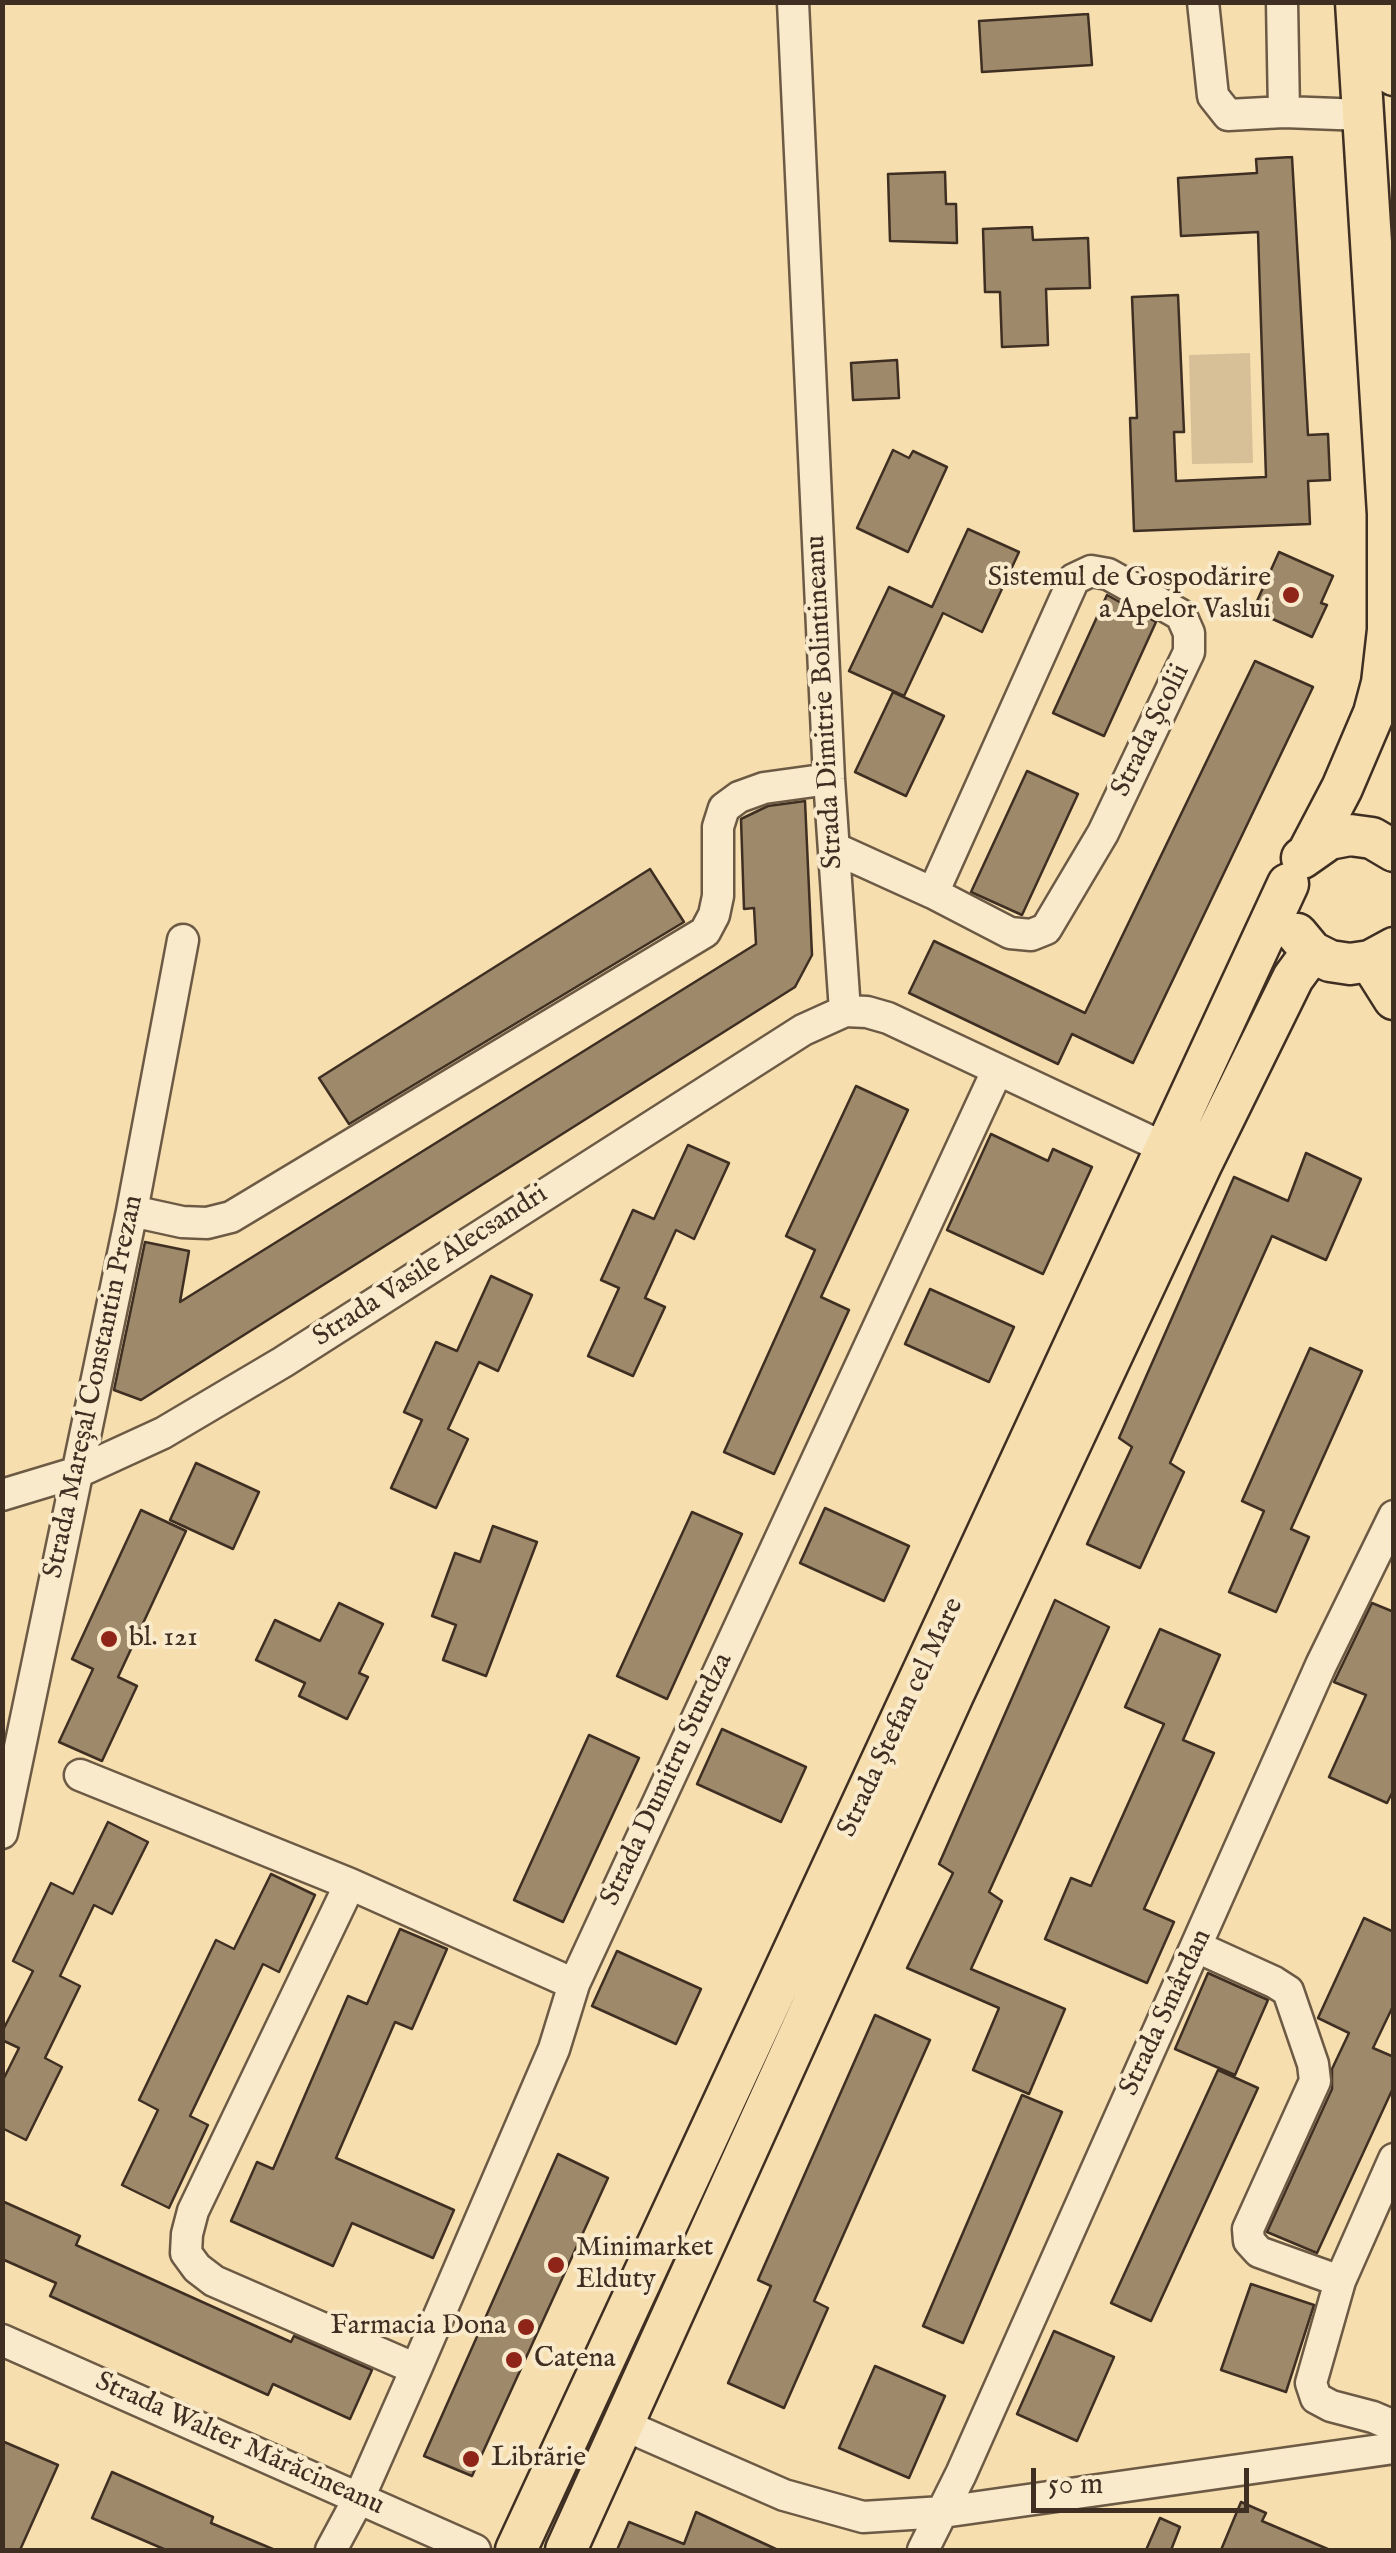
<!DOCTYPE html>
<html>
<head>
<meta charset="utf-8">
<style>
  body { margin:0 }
  #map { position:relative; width:1396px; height:2553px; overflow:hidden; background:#f6deaf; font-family:"IM FELL English",serif }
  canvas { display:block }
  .frame { position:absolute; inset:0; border:5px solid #3f2e22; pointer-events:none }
  .scale { position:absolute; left:1031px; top:2468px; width:218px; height:45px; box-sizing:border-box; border:5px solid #3f2e22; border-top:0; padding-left:12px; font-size:30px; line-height:35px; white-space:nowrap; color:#3f2e22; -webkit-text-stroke:8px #f9eacb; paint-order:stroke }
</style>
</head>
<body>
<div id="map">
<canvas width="1396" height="2553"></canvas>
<div class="frame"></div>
<div class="scale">50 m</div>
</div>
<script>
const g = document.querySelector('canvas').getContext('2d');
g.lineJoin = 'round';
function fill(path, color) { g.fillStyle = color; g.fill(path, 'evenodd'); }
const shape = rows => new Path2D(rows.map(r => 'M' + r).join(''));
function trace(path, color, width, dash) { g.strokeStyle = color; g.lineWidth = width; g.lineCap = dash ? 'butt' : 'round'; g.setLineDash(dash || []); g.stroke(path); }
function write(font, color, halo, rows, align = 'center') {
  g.font = font + ' "IM FELL English",serif'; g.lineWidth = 8; g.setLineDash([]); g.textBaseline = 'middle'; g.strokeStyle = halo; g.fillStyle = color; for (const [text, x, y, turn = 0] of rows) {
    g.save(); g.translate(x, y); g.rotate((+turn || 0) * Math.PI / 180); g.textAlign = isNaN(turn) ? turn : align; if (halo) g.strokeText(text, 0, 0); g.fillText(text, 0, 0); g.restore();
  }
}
const green = shape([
  [1250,353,1253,463,1192,464,1189,355]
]);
const building = shape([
  [1088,14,1092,65,982,72,979,21,1088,14],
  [1292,157,1308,435,1328,434,1330,480,1308,481,1310,524,1134,531,1130,418,1137,418,1132,297,1178,295,1184,432,1174,432,1176,481,1266,477,1258,232,1181,236,1178,178,1257,173,1256,159,1292,157],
  [945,172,946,204,956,204,957,243,890,241,888,174,945,172],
  [1032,227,1033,240,1088,238,1090,288,1046,289,1048,345,1002,347,1000,292,985,292,983,229,1032,227],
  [897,360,899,398,853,400,851,363,897,360],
  [893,450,909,458,913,451,947,467,908,552,857,528,893,450],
  [968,529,1019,552,982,632,943,613,904,696,849,671,889,587,932,607,968,529],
  [1279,552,1333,576,1321,603,1327,605,1312,637,1253,610,1279,552],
  [1107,595,1156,622,1104,736,1053,713,1107,595],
  [1255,661,1313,687,1133,1063,1072,1034,1058,1064,909,993,934,941,1085,1013,1255,661],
  [893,692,944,716,906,796,855,772,893,692],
  [1027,771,1078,794,1022,915,971,892,1027,771],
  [805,801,812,955,795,987,141,1400,114,1390,145,1242,189,1251,180,1302,756,944,754,908,744,909,741,819,768,806,805,801],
  [650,869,684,922,349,1124,319,1078,650,869],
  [856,1086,908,1110,821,1297,849,1310,774,1474,724,1452,815,1250,786,1236,856,1086],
  [991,1134,1048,1161,1053,1149,1092,1167,1043,1274,947,1230,991,1134],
  [688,1145,729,1163,694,1239,676,1230,645,1298,665,1307,633,1376,588,1356,619,1288,601,1280,633,1210,654,1219,688,1145],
  [1306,1153,1361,1179,1326,1260,1272,1236,1170,1463,1184,1472,1140,1568,1087,1544,1132,1447,1119,1438,1234,1177,1288,1201,1306,1153],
  [491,1276,532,1295,498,1371,479,1362,448,1429,468,1439,436,1508,391,1488,422,1420,404,1412,436,1342,457,1351,491,1276],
  [930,1289,1014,1327,989,1382,905,1344,930,1289],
  [1310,1348,1362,1371,1291,1529,1309,1537,1276,1612,1229,1592,1264,1511,1242,1501,1310,1348],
  [196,1463,259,1492,233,1549,170,1520,196,1463],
  [825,1508,909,1546,884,1601,800,1563,825,1508],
  [141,1510,186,1531,118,1677,137,1686,102,1761,59,1742,93,1669,72,1659,141,1510],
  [692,1512,742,1534,667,1699,617,1676,692,1512],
  [493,1526,537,1542,486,1676,443,1660,456,1625,432,1616,455,1553,480,1562,493,1526],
  [1055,1600,1109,1627,989,1892,1002,1901,971,1969,1065,2009,1029,2094,973,2070,999,2008,907,1968,953,1873,939,1864,1055,1600],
  [339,1603,383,1624,359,1673,368,1677,347,1719,299,1696,305,1683,256,1660,275,1620,320,1641,339,1603],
  [1372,1603,1394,1612,1394,1789,1387,1803,1329,1777,1366,1695,1334,1682,1372,1603],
  [1160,1629,1220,1655,1183,1740,1214,1753,1144,1909,1174,1922,1147,1983,1045,1939,1071,1878,1091,1886,1164,1724,1125,1707,1160,1629],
  [722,1729,806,1767,781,1822,697,1784,722,1729],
  [589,1735,639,1758,563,1922,514,1900,589,1735],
  [108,1822,148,1842,112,1914,94,1905,60,1976,80,1986,45,2058,62,2067,26,2140,2,2128,2,2082,19,2048,2,2040,2,2032,33,1971,13,1961,51,1883,73,1894,108,1822],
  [271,1874,315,1895,279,1972,263,1964,190,2116,208,2125,169,2208,122,2185,158,2110,139,2100,216,1940,234,1949,271,1874],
  [1364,1918,1394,1932,1394,2004,1373,2048,1394,2057,1394,2086,1317,2253,1267,2232,1332,2089,1332,2069,1349,2033,1318,2018,1364,1918],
  [400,1929,447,1949,412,2029,395,2022,336,2158,454,2210,433,2258,352,2223,333,2266,231,2221,257,2162,273,2169,348,1996,367,2004,400,1929],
  [617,1951,701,1989,676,2044,592,2006,617,1951],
  [1208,1973,1268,2000,1235,2075,1175,2049,1208,1973],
  [875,2015,930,2040,814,2301,828,2308,784,2408,728,2383,771,2286,758,2280,875,2015],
  [1218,2070,1258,2088,1151,2321,1111,2303,1218,2070],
  [1022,2095,1062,2112,963,2343,923,2326,1022,2095],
  [558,2154,608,2178,472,2476,424,2456,558,2154],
  [2,2201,80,2236,76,2245,291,2342,294,2336,372,2370,350,2419,273,2384,268,2395,50,2296,56,2283,2,2259,2,2201],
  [1251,2284,1314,2305,1286,2392,1221,2370,1251,2284],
  [1054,2331,1114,2357,1077,2441,1017,2414,1054,2331],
  [875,2366,945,2396,909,2478,839,2448,875,2366],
  [2,2441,58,2465,20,2550,2,2550,2,2441],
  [112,2472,213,2517,211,2523,275,2550,166,2550,92,2518,112,2472],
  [1241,2502,1266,2513,1262,2521,1330,2550,1221,2550,1241,2502],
  [696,2512,778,2550,617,2550,629,2522,684,2544,696,2512],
  [1160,2518,1180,2527,1171,2550,1146,2550,1160,2518]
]);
const minor = shape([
  [793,2,829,779,845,1011],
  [1203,2,1213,96,1228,115,1284,112,1364,115],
  [1282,2,1284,112],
  [834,848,933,893,1010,933,1031,935,1046,929,1103,833,1189,652,1189,633,1181,615,1108,574,1091,571,1074,579,933,893],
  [132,1211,182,1222,207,1223,231,1217,705,932,714,915,718,896,718,827,724,808,739,797,764,788,829,779],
  [2,1495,78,1472,163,1433,283,1362,803,1030,845,1011,867,1012,888,1018,1184,1157],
  [80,1775,350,1884,574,1984],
  [2,1833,132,1211,183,940],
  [350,1884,193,2211,187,2234,186,2253,197,2268,214,2281,416,2369],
  [1197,1947,1274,1982,1288,1991,1313,2064,1315,2081,1248,2229,1249,2241,1259,2252,1340,2281],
  [1394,2159,1340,2281,1311,2383,1316,2398,1331,2406,1373,2417,1394,2426],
  [2,2340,475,2550],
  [624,2425,784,2495,863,2517,943,2512,1394,2448],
  [331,2550,359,2498,416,2369,554,2049,574,1984,997,1071],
  [923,2550,961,2474,1321,1665,1394,1516]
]);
const major = shape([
  [1389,2,1394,75],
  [1310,849,1342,788,1374,713,1382,683,1388,630,1388,514,1356,2],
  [1302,858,1329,839,1350,835,1372,838,1394,851],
  [1297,934,1312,952,1330,961,1350,964,1370,961,1394,948],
  [1370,961,1394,999],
  [516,2550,1288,884],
  [566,2550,953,1695,1201,1165,1293,978,1312,952]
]);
const markers = [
  [1291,595,10,"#8f2418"],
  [109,1639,10,"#8f2418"],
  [556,2265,10,"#8f2418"],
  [526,2327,10,"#8f2418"],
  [514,2360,10,"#8f2418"],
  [471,2459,10,"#8f2418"]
];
const poiNames = [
  ["Sistemul de Gospodărire",1271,579,"right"],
  ["a Apelor Vaslui",1271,611,"right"],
  ["bl. 121",129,1639],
  ["Minimarket",576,2249],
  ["Elduty",576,2281],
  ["Farmacia Dona",506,2327,"right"],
  ["Catena",534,2360],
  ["Librărie",491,2459]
];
const streetNames = [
  ["Strada Dimitrie Bolintineanu",826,702,-93],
  ["Strada Școlii",1152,731,-64],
  ["Strada Vasile Alecsandri",431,1267,-33],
  ["Strada Mareșal Constantin Prezan",95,1387,-78],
  ["Strada Ștefan cel Mare",902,1718,-65],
  ["Strada Dumitru Sturdza",668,1780,-65],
  ["Strada Smârdan",1167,2013,-65],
  ["Strada Walter Mărăcineanu",239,2445,24]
];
fill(green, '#d7c097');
fill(building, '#9e8a6b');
trace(building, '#3f2e22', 2.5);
trace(minor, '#6d5a45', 35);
trace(major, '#3f2e22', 45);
trace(minor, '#f9eacb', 30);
trace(major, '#f6deaf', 40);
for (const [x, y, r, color] of markers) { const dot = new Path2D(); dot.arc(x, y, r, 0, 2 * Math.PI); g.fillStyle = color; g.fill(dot); trace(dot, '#f9eacb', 4); }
write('28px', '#3f2e22', '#f9eacb', poiNames, 'left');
write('28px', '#3f2e22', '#f9eacb', streetNames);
</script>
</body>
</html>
